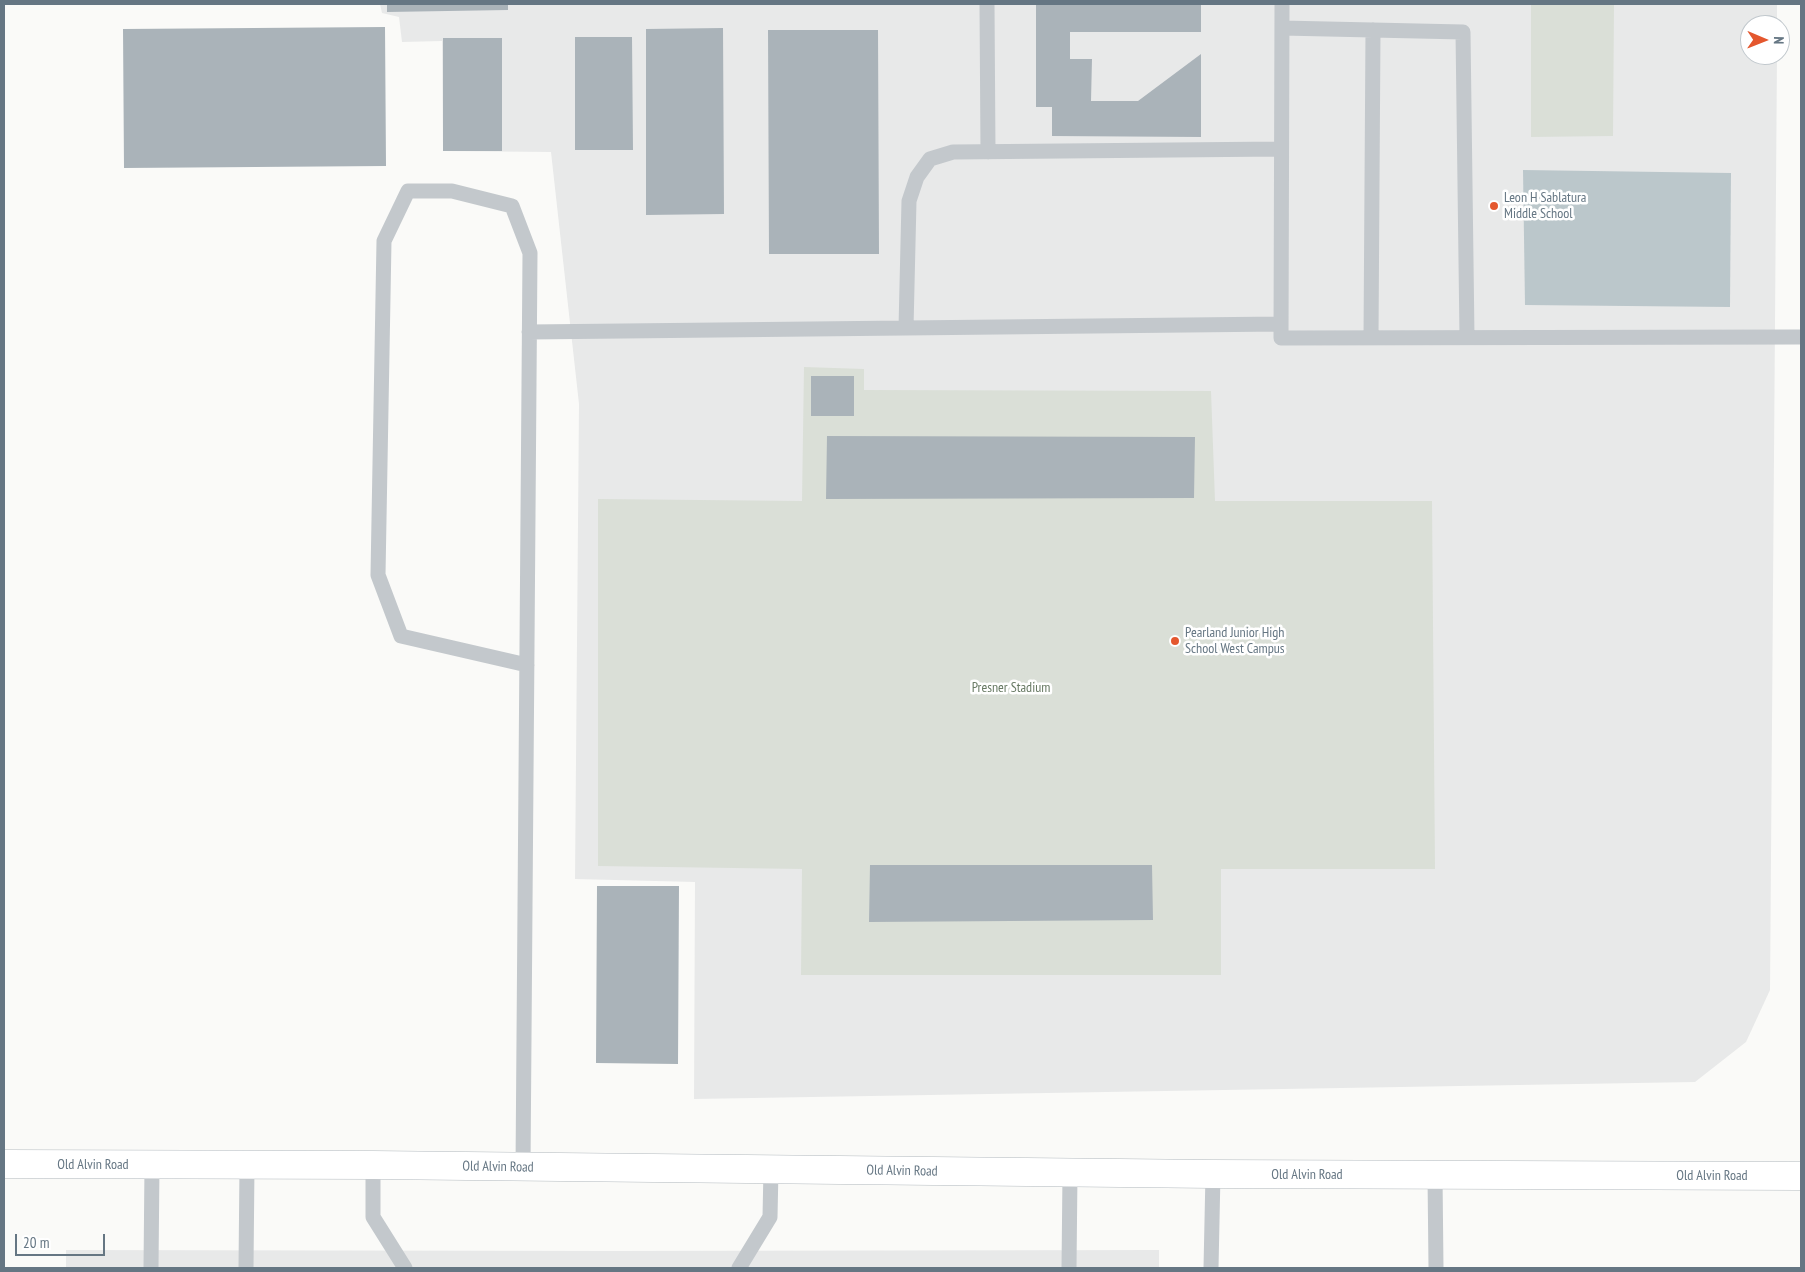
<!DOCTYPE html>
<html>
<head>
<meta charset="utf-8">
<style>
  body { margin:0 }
  #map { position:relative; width:1805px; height:1272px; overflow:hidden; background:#fafaf8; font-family:"PT Sans Narrow",sans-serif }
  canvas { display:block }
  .frame { position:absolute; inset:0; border:5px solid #657683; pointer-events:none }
  .north { position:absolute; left:1740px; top:15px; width:50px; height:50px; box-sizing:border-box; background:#fff; border:1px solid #c1c8cd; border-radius:50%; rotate:91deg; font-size:14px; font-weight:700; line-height:20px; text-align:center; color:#657683 }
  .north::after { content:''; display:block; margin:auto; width:18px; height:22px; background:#e4572e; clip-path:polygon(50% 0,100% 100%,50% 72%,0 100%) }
  .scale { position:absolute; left:15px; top:1234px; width:90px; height:22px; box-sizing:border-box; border:2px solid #657683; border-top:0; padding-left:6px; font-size:15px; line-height:18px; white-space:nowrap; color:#657683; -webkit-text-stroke:4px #fff; paint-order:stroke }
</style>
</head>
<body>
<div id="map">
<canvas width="1805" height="1272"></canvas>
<div class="frame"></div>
<div class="north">N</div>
<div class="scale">20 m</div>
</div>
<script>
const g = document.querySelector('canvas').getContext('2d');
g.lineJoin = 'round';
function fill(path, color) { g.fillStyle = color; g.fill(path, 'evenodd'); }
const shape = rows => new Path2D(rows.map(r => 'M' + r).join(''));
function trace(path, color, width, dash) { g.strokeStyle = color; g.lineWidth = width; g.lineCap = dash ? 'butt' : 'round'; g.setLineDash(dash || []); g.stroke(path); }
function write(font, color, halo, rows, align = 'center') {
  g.font = font + ' "PT Sans Narrow",sans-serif'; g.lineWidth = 5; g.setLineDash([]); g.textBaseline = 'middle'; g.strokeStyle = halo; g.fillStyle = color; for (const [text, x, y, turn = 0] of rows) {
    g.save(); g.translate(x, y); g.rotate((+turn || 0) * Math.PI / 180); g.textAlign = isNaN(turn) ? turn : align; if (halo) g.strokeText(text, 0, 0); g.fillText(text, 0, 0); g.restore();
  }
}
const built = shape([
  [380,4,1777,4,1777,25,1750,25,1750,55,1777,55,1770,990,1746,1042,1695,1082,694,1099,695,882,575,879,579,404,551,152,443,151,442,41,402,42,399,17,382,13],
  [66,1250,609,1251,1159,1250,1159,1268,66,1268]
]);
const green = shape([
  [1531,4,1614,4,1613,136,1531,137],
  [804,367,864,369,864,390,1211,391,1215,501,1432,501,1435,869,1221,869,1221,975,801,975,802,869,598,866,598,499,802,501]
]);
const water = shape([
  [1523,170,1731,173,1730,307,1525,305]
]);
const building = shape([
  [387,4,508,4,508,10,387,12],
  [1036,4,1201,4,1201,32,1070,32,1070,59,1092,59,1091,101,1138,101,1201,54,1201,137,1052,136,1052,107,1036,107],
  [385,27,386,166,124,168,123,29],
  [723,28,724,214,646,215,646,29],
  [768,30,878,30,879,254,769,254],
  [575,37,632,37,633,150,575,150],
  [443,38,502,38,502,151,443,151],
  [811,376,854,376,854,416,811,416],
  [827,436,1195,437,1194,498,826,499],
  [870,865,1152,865,1153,920,869,922],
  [597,886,679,886,678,1064,596,1063]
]);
const lane = shape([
  [987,4,988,152],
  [1282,4,1281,338,1801,337],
  [1282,28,1463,32,1467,337],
  [906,328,909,201,917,177,930,159,953,152,1281,149],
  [529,332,1281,324],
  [1371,338,1373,30],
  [373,1165,373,1217,405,1268],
  [523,1167,530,253,512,206,452,191,408,191,384,241,378,575,401,636,527,665],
  [1435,1175,1436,1268],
  [151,1268,152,1165],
  [246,1268,247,1165],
  [739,1268,770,1217,771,1169],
  [1069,1268,1070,1173],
  [1211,1268,1213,1174]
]);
const secondary = shape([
  [4,1164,373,1165,1213,1174,1801,1176]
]);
const markers = [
  [1494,206,5,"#e4572e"],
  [1175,641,5,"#e4572e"]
];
const poiNames = [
  ["Leon H Sablatura",1504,198],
  ["Middle School",1504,214],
  ["Pearland Junior High",1185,633],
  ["School West Campus",1185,649]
];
const parkNames = [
  ["Presner Stadium",1011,688]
];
const streetNames = [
  ["Old Alvin Road",93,1165],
  ["Old Alvin Road",498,1167,1],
  ["Old Alvin Road",902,1171,1],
  ["Old Alvin Road",1307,1175],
  ["Old Alvin Road",1712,1176]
];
fill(built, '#e8e9e9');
fill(green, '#dadfd7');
fill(water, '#bbc7cb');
fill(building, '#aab3b9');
trace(secondary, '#b3babf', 29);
trace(lane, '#c3c8cc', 15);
trace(secondary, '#fff', 28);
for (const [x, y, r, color] of markers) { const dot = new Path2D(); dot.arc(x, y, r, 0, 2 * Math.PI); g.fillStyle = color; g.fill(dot); trace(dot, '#fff', 2); }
write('14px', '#657683', '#fff', poiNames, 'left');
write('14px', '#687a64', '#fff', parkNames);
write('14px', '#657683', '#fff', streetNames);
</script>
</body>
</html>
